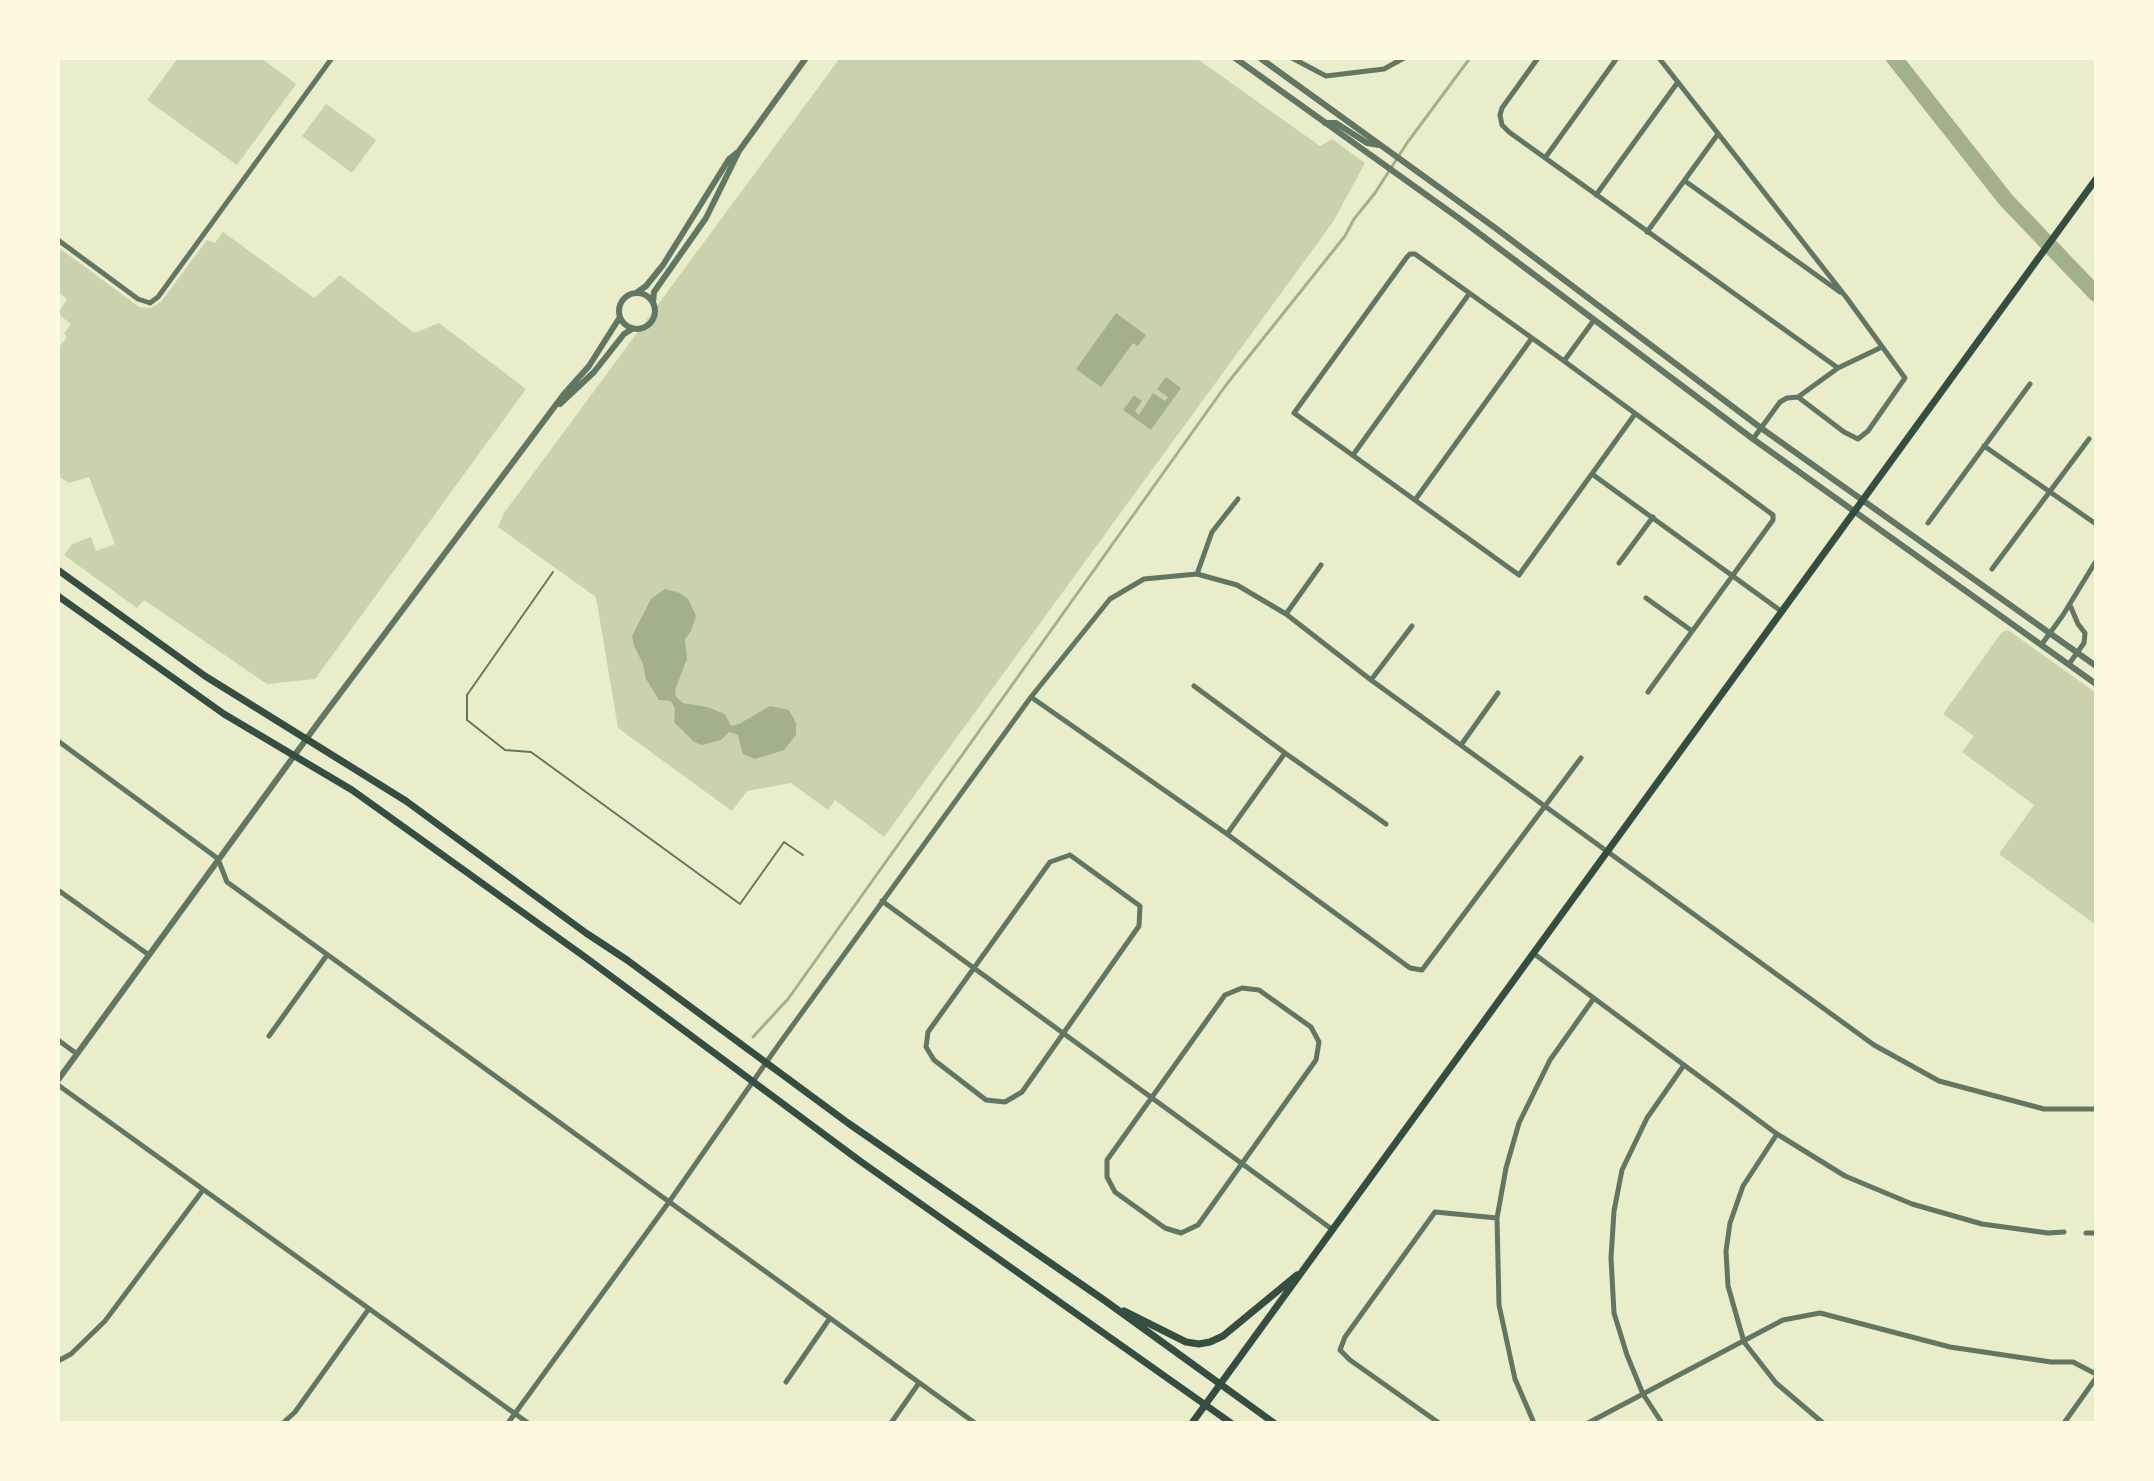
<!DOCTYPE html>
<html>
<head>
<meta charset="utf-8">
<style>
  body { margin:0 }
  #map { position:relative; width:2154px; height:1481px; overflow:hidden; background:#e9edc9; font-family:"Fira Sans Condensed",sans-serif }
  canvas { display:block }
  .frame { position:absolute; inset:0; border:60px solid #fefae0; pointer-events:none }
</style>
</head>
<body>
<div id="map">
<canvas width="2154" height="1481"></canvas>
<div class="frame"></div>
</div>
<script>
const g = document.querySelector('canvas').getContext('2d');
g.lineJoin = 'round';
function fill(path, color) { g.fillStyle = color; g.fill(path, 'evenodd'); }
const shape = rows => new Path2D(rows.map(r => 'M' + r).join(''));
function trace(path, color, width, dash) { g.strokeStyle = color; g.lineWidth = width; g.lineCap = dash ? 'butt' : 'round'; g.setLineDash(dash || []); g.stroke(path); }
const green = shape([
  [178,58,261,58,296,84,237,165,147,100],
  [840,58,1196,58,1320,146,1332,139,1365,163,1333,222,884,837,835,800,828,810,791,783,747,791,732,811,618,728,596,597,498,527,504,513],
  [326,104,376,140,352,173,302,136],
  [223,232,314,298,340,275,414,333,439,323,526,389,315,679,267,684,144,600,137,608,64,555,72,544,91,537,96,551,115,544,89,477,69,483,58,476,58,345,60,346,67,337,64,334,71,324,58,314,67,299,58,292,58,247,139,307,151,308,161,302,207,240,215,243],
  [2008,630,2096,693,2096,925,1999,854,2034,805,1962,752,1974,736,1943,714,2002,632]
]);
const water = shape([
  [1116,313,1146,335,1138,346,1133,343,1101,387,1076,369],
  [1166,377,1181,388,1151,430,1123,410,1134,395,1142,401,1135,411,1139,415,1153,393,1165,401,1168,397,1157,389],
  [665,589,680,593,688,599,696,616,691,631,685,639,687,659,675,690,676,697,683,703,707,707,725,714,731,726,739,724,770,706,789,710,796,723,796,735,784,750,755,759,743,754,738,735,729,732,721,740,702,745,694,742,674,722,675,709,671,701,659,700,646,679,643,664,634,646,632,636,651,599]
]);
const stream = shape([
  [753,1037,788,999,1226,385,1345,236,1354,219,1375,193,1407,143,1470,58]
]);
const river = shape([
  [1894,58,2006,200,2096,294]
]);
const service = shape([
  [553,572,467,695,467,720,505,750,531,752,740,904,784,842,803,855]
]);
const minor = shape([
  [1292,58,1326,76,1384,69,1404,58],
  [1538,58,1502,108,1500,115,1502,125,1509,132,1838,368,1882,347],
  [1659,58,1846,297,1905,378,1868,431,1858,439,1844,432,1798,397,1838,368],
  [1545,158,1617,58],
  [1685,181,1840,292],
  [1596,195,1678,82],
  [1647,232,1718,134],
  [58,240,138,299,150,303,158,297,332,58],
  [1564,361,1594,320],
  [1635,414,1519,575,1294,413,1407,257,1410,254,1415,254,1564,361,1773,515,1773,520,1648,692],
  [1753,439,1780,402,1787,398,1798,397],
  [1984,446,2096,524],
  [1353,455,1469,294],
  [1592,474,1781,611],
  [1415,500,1532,338],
  [1928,523,2030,384],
  [1619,563,1653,517],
  [1992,569,2089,439],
  [1197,574,1212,532,1238,499],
  [1646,598,1692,631],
  [1286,614,1321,565],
  [2042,644,2063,615,2096,561],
  [2069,664,2084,643,2085,633,2078,624,2070,605],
  [1371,680,1412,626],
  [1194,686,1285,753,1386,824],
  [1031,697,1227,834,1410,968,1422,970,1581,758],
  [58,741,213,855,218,859,227,882,975,1423],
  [1461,745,1498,693],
  [1227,834,1285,753],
  [1070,855,1140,906,1139,926,1022,1092,1005,1102,986,1100,934,1060,926,1047,928,1032,1050,862,1070,855],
  [58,890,149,955],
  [882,901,1333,1230],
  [1533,953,1777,1134,1845,1176,1912,1204,1982,1224,2048,1233,2064,1232],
  [1242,988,1259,990,1311,1027,1319,1042,1316,1060,1198,1225,1181,1233,1165,1228,1115,1192,1107,1177,1107,1160,1225,995,1242,988],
  [269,1036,327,955],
  [58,1040,77,1054],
  [58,1085,528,1423],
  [1777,1134,1743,1186,1730,1223,1726,1251,1728,1286,1744,1342,1776,1383,1823,1423],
  [2086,1233,2096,1233],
  [58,1361,71,1354,105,1321,203,1190],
  [786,1382,830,1318],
  [283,1423,295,1412,368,1310],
  [508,1423,669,1202,777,1047,1031,697,1110,599,1144,579,1197,574,1237,585,1286,614,1371,680,1874,1045,1939,1081,2044,1109,2096,1109],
  [891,1423,919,1383],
  [1439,1423,1350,1360,1340,1350,1345,1337,1435,1212,1497,1218],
  [1534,1423,1515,1379,1499,1305,1497,1218,1506,1168,1519,1123,1550,1060,1594,998],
  [1588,1423,1783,1320,1820,1313,1950,1347,2051,1362,2073,1362,2096,1374],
  [1662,1423,1643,1394,1627,1355,1614,1313,1611,1258,1614,1211,1622,1170,1647,1118,1684,1065],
  [2064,1423,2096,1378]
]);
const tertiary = shape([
  [1235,58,1460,219,1753,439,2096,684],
  [1260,58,1494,227,1761,428,2096,666],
  [1325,123,1336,123,1367,143,1379,145],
  [636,293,646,286,663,265,729,159,739,151,806,58],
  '619 311a18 18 0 1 1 36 0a18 18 0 1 1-36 0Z',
  [653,303,654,292,706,218,739,151],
  [560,404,594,372,624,334,632,329],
  [58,1080,318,723,564,394,589,366,620,317]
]);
const secondary = shape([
  [58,570,205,676,406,801,586,933,627,960,848,1123,1104,1300,1274,1423],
  [58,596,224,714,352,790,585,957,860,1161,1231,1423],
  [1124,1311,1186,1342,1199,1344,1210,1342,1223,1336,1297,1275],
  [1192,1423,2096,179]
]);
fill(green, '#cad2ad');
fill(water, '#a3b18a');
trace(stream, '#a3b18a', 3);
trace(river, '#a3b18a', 16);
trace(service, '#617663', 2);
trace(minor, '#617663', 5);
trace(tertiary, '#617663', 6);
trace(secondary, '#344e41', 7);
</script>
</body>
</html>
